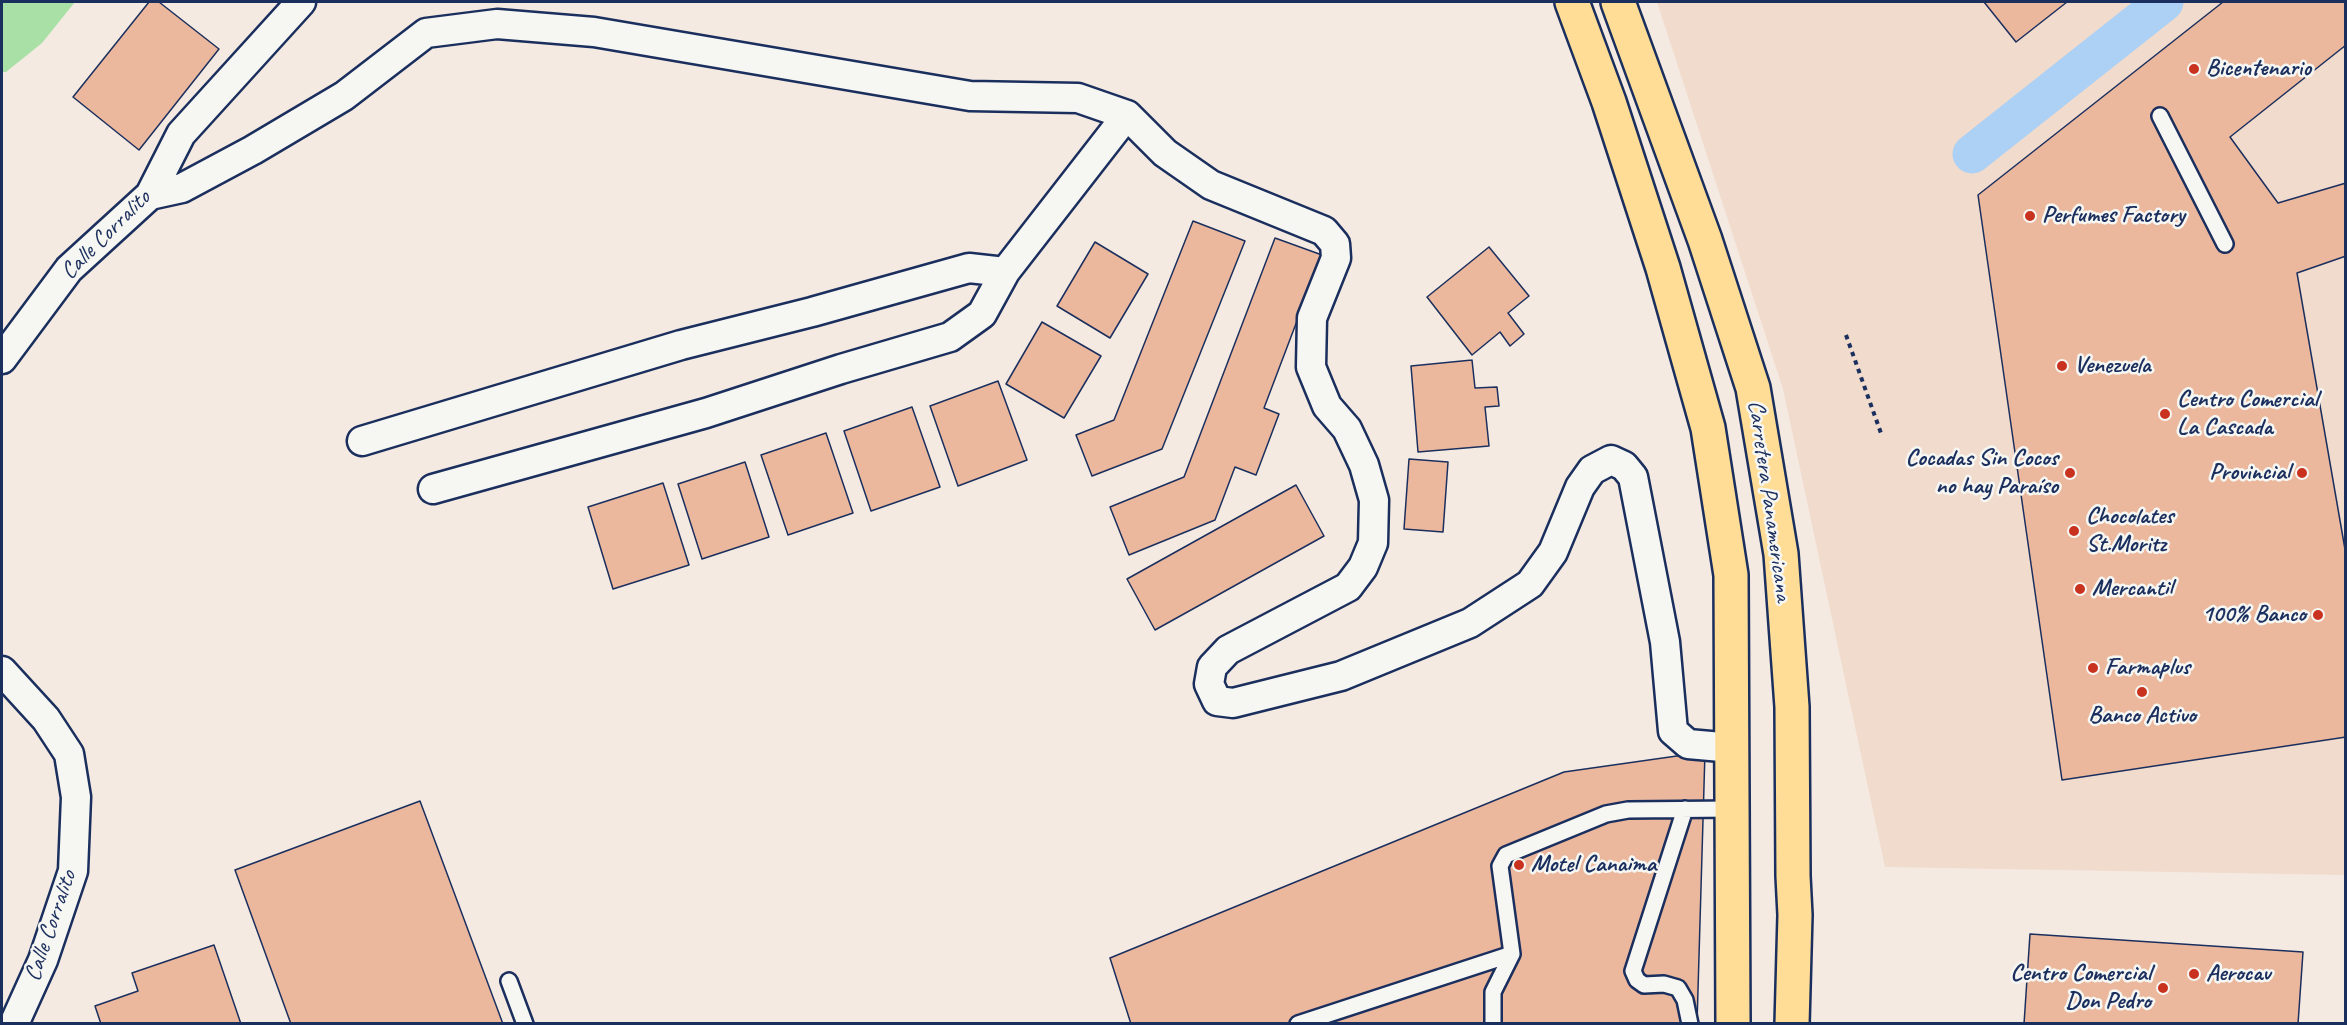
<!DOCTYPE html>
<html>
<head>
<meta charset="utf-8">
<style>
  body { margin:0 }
  #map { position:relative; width:2347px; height:1025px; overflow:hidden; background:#f4eae1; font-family:Caveat,sans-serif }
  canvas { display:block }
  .frame { position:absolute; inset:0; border:3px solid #1b2f5e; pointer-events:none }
</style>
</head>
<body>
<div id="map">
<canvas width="2347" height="1025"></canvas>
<div class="frame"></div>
</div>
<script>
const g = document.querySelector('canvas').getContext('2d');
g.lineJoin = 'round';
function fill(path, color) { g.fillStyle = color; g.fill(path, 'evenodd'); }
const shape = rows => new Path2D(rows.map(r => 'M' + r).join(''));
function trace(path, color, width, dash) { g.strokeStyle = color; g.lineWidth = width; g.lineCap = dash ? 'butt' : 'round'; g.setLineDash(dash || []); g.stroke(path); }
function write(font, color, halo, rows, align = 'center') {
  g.font = font + ' Caveat,sans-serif'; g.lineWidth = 5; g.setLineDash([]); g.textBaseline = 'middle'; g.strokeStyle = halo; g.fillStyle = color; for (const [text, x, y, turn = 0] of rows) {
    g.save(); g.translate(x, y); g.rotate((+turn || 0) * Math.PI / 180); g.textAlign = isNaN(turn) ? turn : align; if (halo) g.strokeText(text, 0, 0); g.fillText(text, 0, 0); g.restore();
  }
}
const built = shape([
  [1657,2,2345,2,2345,875,1885,867,1783,389]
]);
const green = shape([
  [2,2,75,2,42,43,6,72,2,72]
]);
const canal = shape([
  [1972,154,2164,2]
]);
const building = shape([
  [149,2,159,2,219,49,139,150,73,97,149,2],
  [1984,2,2067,2,2016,42,1984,2],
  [2223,2,2346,2,2346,45,2230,137,2278,203,2346,183,2346,256,2297,273,2346,555,2346,737,2062,780,1978,195,2223,2],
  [1193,221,1245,241,1162,449,1092,476,1076,435,1114,420,1193,221],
  [1275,238,1322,255,1264,408,1279,414,1256,475,1235,467,1215,520,1129,555,1110,507,1184,477,1275,238],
  [1095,242,1148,274,1110,338,1057,306,1095,242],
  [1489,247,1529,296,1508,313,1524,334,1510,346,1500,332,1472,355,1427,297,1489,247],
  [1042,322,1101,356,1064,418,1006,384,1042,322],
  [1472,360,1475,388,1497,387,1499,406,1485,407,1489,446,1418,452,1411,366,1472,360],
  [998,381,1027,460,958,486,930,406,998,381],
  [912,407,940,487,871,511,844,431,912,407],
  [826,433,853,513,788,535,761,455,826,433],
  [1409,459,1448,462,1443,532,1404,529,1409,459],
  [745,462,769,537,702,559,678,484,745,462],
  [663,483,689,565,613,589,588,507,663,483],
  [1296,485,1324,536,1155,630,1127,579,1296,485],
  [1705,752,1697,1024,1131,1024,1110,958,1564,772,1705,752],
  [420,801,503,1024,291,1024,235,870,420,801],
  [2030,934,2303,952,2298,1024,2024,1024,2030,934],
  [214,945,241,1024,101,1024,95,1006,138,991,132,973,214,945]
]);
const path = shape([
  [1846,335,1882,436]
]);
const service = shape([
  [2160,116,2225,244],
  [1685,809,1633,971,1637,980,1644,985,1664,984,1678,988,1685,1000,1690,1024],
  [509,981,525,1024],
  [1298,1024,1512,954],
  [1493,1024,1493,992,1512,954,1500,866,1506,855,1606,814,1628,810,1732,809]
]);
const minor = shape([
  [150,195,182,188,253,150,344,96,426,33,497,24,594,32,970,96,1078,98,1127,115,1165,153,1211,185,1324,231,1335,244,1336,258,1312,318,1311,367,1327,406,1347,429,1364,465,1374,500,1373,543,1363,567,1348,587,1228,650,1212,667,1209,684,1217,701,1233,703,1341,676,1470,623,1530,584,1553,552,1580,487,1592,470,1611,460,1624,466,1633,477,1665,642,1673,731,1688,744,1733,748],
  [2,359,69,269,150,195,181,134,301,2],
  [362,441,681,345,812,312,969,268,1005,272],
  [433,489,706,413,841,369,950,337,982,314,1005,272,1127,115],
  [2,671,46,719,69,754,76,797,73,871,43,960,14,1024]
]);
const primary = shape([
  [1572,2,1609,102,1663,268,1708,428,1731,575,1733,1024],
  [1618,2,1705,240,1753,388,1781,554,1792,707,1793,876,1795,915,1792,1024]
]);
const markers = [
  [2194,69,6,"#c8321e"],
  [2030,216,6,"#c8321e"],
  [2062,366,6,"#c8321e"],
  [2165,414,6,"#c8321e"],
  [2070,473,6,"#c8321e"],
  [2302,473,6,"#c8321e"],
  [2074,531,6,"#c8321e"],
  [2080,589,6,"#c8321e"],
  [2318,615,6,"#c8321e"],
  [2093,668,6,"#c8321e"],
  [2142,692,6,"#c8321e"],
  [1519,865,6,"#c8321e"],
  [2194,974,6,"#c8321e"],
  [2163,988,6,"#c8321e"]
];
const poiNames = [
  ["Bicentenario",2206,69],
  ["Perfumes Factory",2042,216],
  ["Venezuela",2074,366],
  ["Centro Comercial",2177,400],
  ["La Cascada",2177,428],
  ["Cocadas Sin Cocos",2058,459,"right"],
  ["no hay Paraíso",2058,487,"right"],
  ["Provincial",2290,473,"right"],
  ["Chocolates",2086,517],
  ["St.Moritz",2086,545],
  ["Mercantil",2092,589],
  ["100% Banco",2306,615,"right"],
  ["Farmaplus",2105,668],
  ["Banco Activo",2142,716,"center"],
  ["Motel Canaima",1531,865],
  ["Centro Comercial",2151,974,"right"],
  ["Don Pedro",2151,1002,"right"],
  ["Aerocav",2206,974]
];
const streetNames = [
  ["Calle Corralito",106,235,-45],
  ["Carretera Panamericana",1769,501,82],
  ["Calle Corralito",51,926,-71]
];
fill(built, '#f1dbcd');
fill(green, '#a8e0a5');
trace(canal, '#acd1f5', 39);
fill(building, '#ebb89d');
trace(building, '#1b2f5e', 1.5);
trace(service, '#1b2f5e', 20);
trace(minor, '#1b2f5e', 33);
trace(primary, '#1b2f5e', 38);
trace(path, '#1b2f5e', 4, [4.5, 4.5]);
trace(service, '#f6f6f2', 15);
trace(minor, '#f6f6f2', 28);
trace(primary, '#ffdd96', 33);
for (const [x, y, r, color] of markers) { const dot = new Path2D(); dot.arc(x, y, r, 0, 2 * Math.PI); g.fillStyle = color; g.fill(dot); trace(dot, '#f6f6f2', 2); }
write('bold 24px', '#1b2f5e', '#f6f6f2', poiNames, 'left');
write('24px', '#1b2f5e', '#f6f6f2', streetNames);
</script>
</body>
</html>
